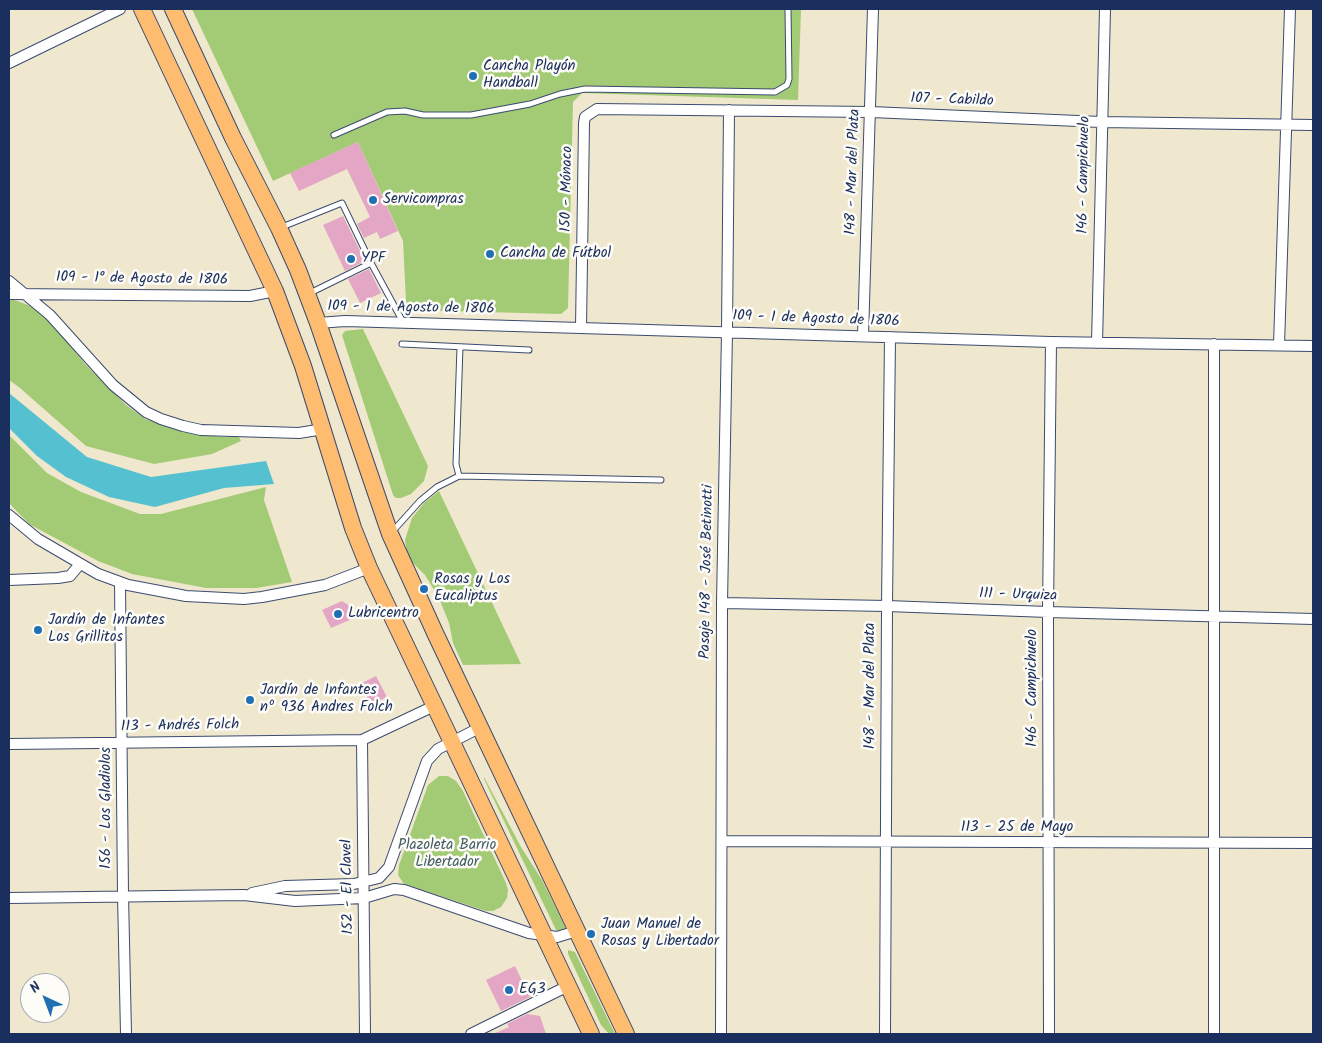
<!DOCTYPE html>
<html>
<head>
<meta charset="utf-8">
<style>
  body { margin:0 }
  #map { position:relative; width:1322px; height:1043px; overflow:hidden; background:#f0e8ce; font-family:Kalam,sans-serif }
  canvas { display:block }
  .frame { position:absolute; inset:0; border:10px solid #1b2f5e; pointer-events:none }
  .north { position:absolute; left:20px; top:973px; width:50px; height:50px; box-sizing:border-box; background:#fdfcf7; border:1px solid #a3aaba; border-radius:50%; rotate:317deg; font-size:14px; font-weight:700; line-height:20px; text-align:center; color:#1b2f5e }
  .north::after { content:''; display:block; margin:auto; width:18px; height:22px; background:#1f6fb2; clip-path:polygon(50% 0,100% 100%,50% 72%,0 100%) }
</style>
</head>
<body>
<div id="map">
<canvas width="1322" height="1043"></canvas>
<div class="frame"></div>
<div class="north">N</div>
</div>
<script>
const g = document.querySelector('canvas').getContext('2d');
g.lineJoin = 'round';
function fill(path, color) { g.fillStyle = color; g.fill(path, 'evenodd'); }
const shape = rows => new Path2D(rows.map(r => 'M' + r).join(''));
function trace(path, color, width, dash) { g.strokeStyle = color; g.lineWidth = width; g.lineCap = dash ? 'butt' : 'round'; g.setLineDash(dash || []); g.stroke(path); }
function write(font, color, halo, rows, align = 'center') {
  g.font = font + ' Kalam,sans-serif'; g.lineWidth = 5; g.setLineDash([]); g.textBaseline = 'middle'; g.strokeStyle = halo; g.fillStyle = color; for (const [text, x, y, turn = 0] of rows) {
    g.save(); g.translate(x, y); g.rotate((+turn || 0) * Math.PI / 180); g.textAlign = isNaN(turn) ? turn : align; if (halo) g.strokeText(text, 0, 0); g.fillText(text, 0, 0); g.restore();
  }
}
const green = shape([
  [192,9,801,9,798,100,582,93,573,102,568,308,561,314,410,310,406,301,403,241,358,142,273,181],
  [9,300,14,300,31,306,48,318,86,365,126,405,145,419,184,432,223,437,239,437,241,441,212,454,154,464,86,446,20,388,9,380],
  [363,329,428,466,424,481,411,494,401,498,396,498,393,495,342,335,345,331],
  [9,435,47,473,81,492,140,514,161,514,266,487,264,500,292,582,256,588,206,588,132,574,98,561,29,524,9,503],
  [439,491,521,664,463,665,453,643,449,623,439,598,425,575,408,558,405,540,412,518,424,503],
  [439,776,448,776,456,781,463,791,506,883,508,890,507,898,501,907,493,911,486,911,404,884,398,875,399,865,428,785],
  [484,777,521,847,542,880,566,929,561,931,556,930,484,779],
  [568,950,575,952,615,1034,609,1034,601,1025,568,954]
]);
const water = shape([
  [9,393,87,457,151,477,266,461,274,484,224,488,155,507,109,497,66,477,37,456,9,428]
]);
const building = shape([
  [358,142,398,231,380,239,377,232,364,238,357,224,370,217,347,169,299,191,290,173],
  [343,216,365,261,345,271,323,225],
  [369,269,381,293,360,303,348,279],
  [342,601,350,606,352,619,331,628,322,610],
  [376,676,387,697,371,705,360,684],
  [515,966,530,997,501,1011,486,980],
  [527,1014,540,1016,546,1034,493,1034,509,1027,507,1024]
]);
const lane = shape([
  [334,135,387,112,405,111,423,115,471,115,530,104,560,94,585,89,775,92,787,85,789,79,788,9],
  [282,227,342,203,371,263,308,294],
  [371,263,403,322],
  [402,344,529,350],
  [459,476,456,464,460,347],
  [392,532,420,501,437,487,459,476,661,480]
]);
const street = shape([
  [9,63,120,9],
  [9,281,50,315,113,385,146,412,161,419,183,426,201,430,299,433,323,429],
  [9,294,250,296,275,291],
  [318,323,345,321,1051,342,1313,346],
  [581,328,584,123,585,117,597,109,871,112,1101,122,1313,125],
  [863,336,873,9],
  [1097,343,1105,9],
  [1279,345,1290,9],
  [9,515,38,539,98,574,128,585,186,596,244,599,262,597,325,585,369,568],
  [9,580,58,578,70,576,80,564],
  [120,582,123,895,126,1034],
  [722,603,887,606,1048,612,1313,619],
  [362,740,365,1034],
  [9,744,362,740,434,706],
  [722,841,1313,843],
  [252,893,285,886,354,884,379,878,389,867,427,761,438,749,481,727],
  [9,898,244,895,295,901,364,898,394,889,404,890,529,933,557,937,577,931],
  [471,1034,568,986],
  [721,1034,722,603,727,332,729,110],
  [885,1034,887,606,890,337],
  [1049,1034,1048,612,1051,342],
  [1214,1034,1214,344]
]);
const primary = shape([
  [142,9,275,291,303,366,353,528,369,568,591,1034],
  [173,9,233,138,279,228,298,270,318,323,390,534,436,635,626,1034]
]);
const markers = [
  [473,76,5,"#1f6fb2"],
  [373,200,5,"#1f6fb2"],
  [490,254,5,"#1f6fb2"],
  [351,259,5,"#1f6fb2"],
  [424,589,5,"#1f6fb2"],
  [338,614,5,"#1f6fb2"],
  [38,630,5,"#1f6fb2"],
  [250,700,5,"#1f6fb2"],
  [591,934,5,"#1f6fb2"],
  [509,990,5,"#1f6fb2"]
];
const poiNames = [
  ["Cancha Playón",483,67],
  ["Handball",483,84],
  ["Servicompras",383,200],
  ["Cancha de Fútbol",500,254],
  ["YPF",361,259],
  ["Rosas y Los",434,580],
  ["Eucaliptus",434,597],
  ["Lubricentro",348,614],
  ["Jardín de Infantes",48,621],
  ["Los Grillitos",48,638],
  ["Jardín de Infantes",260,691],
  ["nº 936 Andres Folch",260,708],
  ["Juan Manuel de",601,925],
  ["Rosas y Libertador",601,942],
  ["EG3",519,990]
];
const streetNames = [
  ["107 - Cabildo",952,101,2],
  ["148 - Mar del Plata",854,172,-88],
  ["146 - Campichuelo",1085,175,-89],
  ["150 - Mónaco",568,189,-89],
  ["109 - 1° de Agosto de 1806",142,280,1],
  ["109 - 1 de Agosto de 1806",411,309,1],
  ["109 - 1 de Agosto de 1806",816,320,2],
  ["Pasaje 148 - José Betinotti",708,572,-89],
  ["111 - Urquiza",1018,596,2],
  ["148 - Mar del Plata",871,686,-90],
  ["146 - Campichuelo",1033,688,-90],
  ["113 - Andrés Folch",180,727,-1],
  ["156 - Los Gladiolos",107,808,-90],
  ["113 - 25 de Mayo",1017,828],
  ["152 - El Clavel",349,887,-91]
];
const parkNames = [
  ["Plazoleta Barrio",447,846],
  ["Libertador",447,863]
];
fill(green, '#a3ca74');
fill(water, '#55c0cf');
fill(building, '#e3a7c5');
trace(lane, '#3b4b6f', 7);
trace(street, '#3b4b6f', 12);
trace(primary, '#3b4b6f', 18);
trace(lane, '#fff', 5);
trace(street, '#fff', 10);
trace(primary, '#fdbc70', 16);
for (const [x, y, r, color] of markers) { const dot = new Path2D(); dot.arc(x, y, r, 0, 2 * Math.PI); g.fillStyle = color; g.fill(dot); trace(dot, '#fdfcf7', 2); }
write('15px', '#1b2f5e', '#fdfcf7', poiNames, 'left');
write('15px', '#1b2f5e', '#fdfcf7', streetNames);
write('15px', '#445e65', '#fdfcf7', parkNames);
</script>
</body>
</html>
